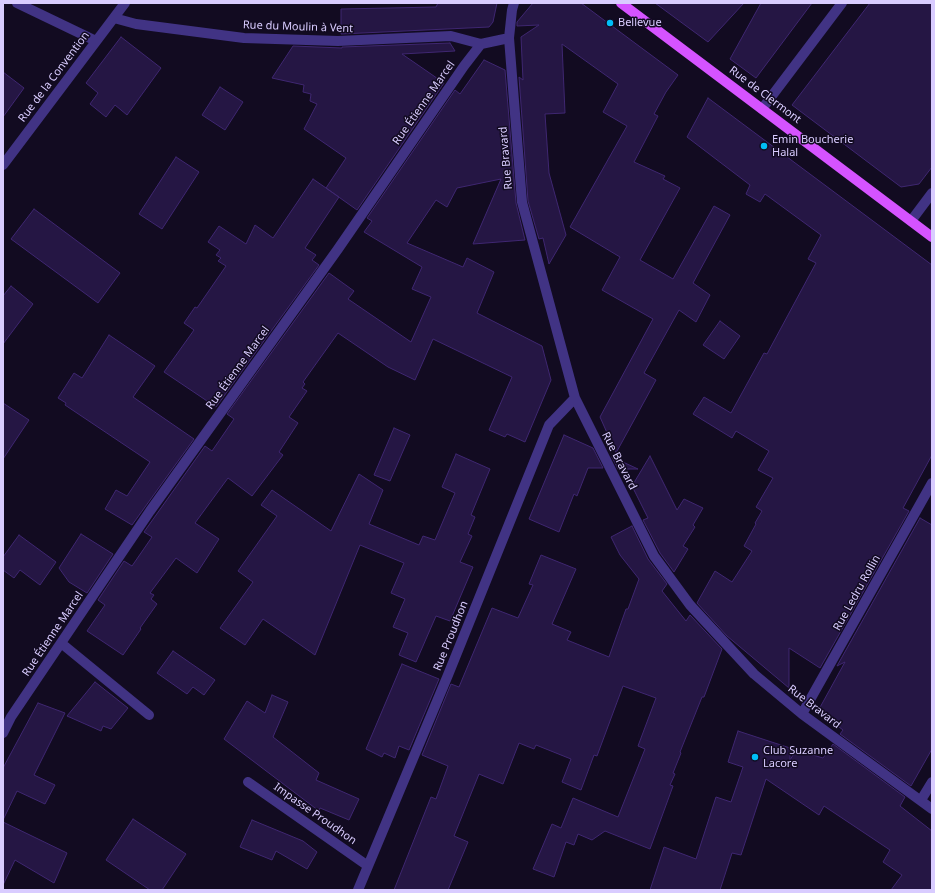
<!DOCTYPE html>
<html>
<head>
<meta charset="utf-8">
<style>
  body { margin:0 }
  #map { position:relative; width:935px; height:893px; overflow:hidden; background:#120b21; font-family:"Noto Sans",sans-serif }
  canvas { display:block }
  .frame { position:absolute; inset:0; border:4px solid #d9ccff; pointer-events:none }
</style>
</head>
<body>
<div id="map">
<canvas width="935" height="893"></canvas>
<div class="frame"></div>
</div>
<script>
const g = document.querySelector('canvas').getContext('2d');
g.lineJoin = 'round';
function fill(path, color) { g.fillStyle = color; g.fill(path, 'evenodd'); }
const shape = rows => new Path2D(rows.map(r => 'M' + r).join(''));
function trace(path, color, width, dash) { g.strokeStyle = color; g.lineWidth = width; g.lineCap = dash ? 'butt' : 'round'; g.setLineDash(dash || []); g.stroke(path); }
function write(font, color, halo, rows, align = 'center') {
  g.font = font + ' "Noto Sans",sans-serif'; g.lineWidth = 3; g.setLineDash([]); g.textBaseline = 'middle'; g.strokeStyle = halo; g.fillStyle = color; for (const [text, x, y, turn = 0] of rows) {
    g.save(); g.translate(x, y); g.rotate((+turn || 0) * Math.PI / 180); g.textAlign = isNaN(turn) ? turn : align; if (halo) g.strokeText(text, 0, 0); g.fillText(text, 0, 0); g.restore();
  }
}
const building = shape([
  [438,3,497,3,493,22,489,27,341,34,341,9,436,7,438,3],
  [533,3,581,3,678,75,666,92,654,114,658,116,634,162,665,176,663,179,680,188,640,260,673,279,714,206,730,215,693,283,710,295,696,322,679,310,644,373,656,380,616,453,600,417,653,319,602,290,620,257,570,227,627,126,603,112,618,84,562,44,565,113,545,114,549,173,566,235,549,264,543,238,539,239,528,201,519,77,523,80,521,37,539,25,517,26,517,22,533,3],
  [655,3,744,3,708,42,655,3],
  [761,3,812,3,756,78,730,59,761,3],
  [870,3,932,3,932,167,919,184,901,187,792,105,870,3],
  [121,37,161,68,127,115,115,105,106,117,90,104,98,93,86,83,121,37],
  [450,43,455,51,402,54,444,83,357,210,326,188,346,158,304,129,317,104,310,101,311,94,303,92,304,85,272,78,293,46,342,48,342,47,450,43],
  [484,60,505,70,516,203,525,240,473,244,501,179,457,188,447,207,436,200,407,243,463,267,467,258,494,272,477,313,542,346,551,380,525,442,507,434,505,437,489,430,512,377,433,339,415,380,388,367,338,333,303,382,305,384,302,388,307,391,289,417,298,423,279,452,283,455,252,496,228,478,195,523,219,539,197,573,176,558,150,593,154,595,151,599,157,604,140,628,141,629,123,655,87,631,105,605,98,600,124,561,132,566,152,537,144,532,205,446,212,451,234,419,227,414,329,273,354,291,348,299,411,342,431,297,412,289,422,267,364,232,372,221,367,218,455,90,460,94,484,60],
  [3,72,24,88,3,117,3,72],
  [220,87,243,102,225,130,202,115,220,87],
  [708,98,932,265,932,455,903,508,909,511,820,668,789,648,789,688,727,636,697,603,715,571,732,582,752,551,744,546,756,524,755,523,762,511,756,507,773,478,758,470,769,451,736,431,732,438,693,414,704,397,731,413,764,353,767,354,816,263,808,259,821,235,765,194,760,202,746,194,750,185,687,137,708,98],
  [176,157,199,172,162,229,139,214,176,157],
  [313,179,339,197,305,248,316,255,312,260,319,265,216,407,164,372,194,330,184,323,195,307,197,308,226,266,218,261,221,258,216,255,220,250,208,242,219,226,246,244,255,225,273,238,313,179],
  [34,209,120,273,98,303,11,239,34,209],
  [11,286,33,304,3,344,3,296,11,286],
  [720,321,740,336,724,359,703,345,720,321],
  [109,335,155,366,133,397,194,439,132,525,105,509,116,490,127,496,150,462,65,405,66,403,58,398,74,373,82,378,109,335],
  [3,403,29,420,3,459,3,403],
  [394,428,410,435,390,481,374,475,394,428],
  [564,435,593,448,603,468,588,468,577,496,574,494,559,532,529,519,564,435],
  [456,454,490,469,471,515,475,517,468,534,472,536,460,562,473,567,450,621,436,616,416,662,399,655,408,633,393,627,405,599,391,593,404,563,360,545,315,655,263,619,245,645,220,628,253,582,238,571,277,516,261,505,272,490,331,531,359,474,383,490,369,524,419,545,423,536,435,540,455,493,442,487,456,454],
  [650,456,677,510,684,499,703,508,693,525,695,527,683,546,688,549,674,572,660,553,643,520,648,518,632,486,650,456],
  [612,457,638,469,618,469,612,457],
  [920,518,932,525,932,749,911,786,840,734,843,730,818,711,845,662,837,666,920,518],
  [632,526,648,559,667,584,662,591,686,621,690,615,722,649,704,697,702,697,680,752,681,753,673,773,675,774,670,785,673,786,650,849,605,831,592,840,578,834,574,845,566,842,554,877,533,869,552,824,561,828,573,798,618,817,645,749,638,746,656,698,623,686,597,756,594,755,581,790,562,782,571,759,536,745,534,749,519,743,503,784,479,774,454,836,468,842,448,890,394,890,431,797,436,799,448,766,422,755,451,684,459,687,492,608,518,618,533,585,529,584,541,555,576,569,552,624,571,632,567,640,609,657,626,609,628,609,639,579,620,555,611,537,632,526],
  [81,534,113,554,87,593,69,582,59,568,81,534],
  [19,535,56,562,40,585,20,570,14,578,3,570,3,557,19,535],
  [173,651,215,680,204,695,193,687,187,694,157,673,173,651],
  [402,664,439,679,409,750,399,746,395,758,384,753,382,757,366,749,402,664],
  [95,682,128,708,111,729,103,726,101,731,67,716,95,682],
  [272,695,288,702,273,737,319,773,316,780,359,799,349,820,320,808,319,811,224,739,247,701,265,713,272,695],
  [38,703,65,713,34,775,55,785,45,804,17,791,3,820,3,768,38,703],
  [738,731,790,748,790,760,796,750,823,758,833,744,905,797,900,806,932,831,932,890,891,890,902,875,883,862,890,850,824,806,819,815,766,779,741,855,732,853,720,890,650,890,664,847,696,859,716,797,731,802,743,767,728,762,738,731],
  [133,819,186,854,162,890,150,890,106,860,133,819],
  [252,820,303,841,317,852,307,869,276,851,272,860,240,847,252,820],
  [3,822,67,853,54,883,15,860,3,885,3,822]
]);
const minor = shape([
  [17,3,96,41],
  [514,3,512,10,509,38,522,202,575,398,654,556,690,605,754,674,802,714,932,809],
  [114,18,136,24,244,38,338,41,451,36,481,44],
  [762,109,842,3],
  [3,165,125,3],
  [911,221,932,193],
  [61,643,149,715],
  [802,714,932,483],
  [3,733,11,717,150,511,338,249,464,66,481,44,509,38],
  [248,782,368,866],
  [921,800,932,782],
  [358,890,448,675,549,425,575,398]
]);
const major = shape([
  [621,3,932,237]
]);
const markers = [
  [610,23,4,"#00bef7"],
  [764,146,4,"#00bef7"],
  [755,757,4,"#00bef7"]
];
const poiNames = [
  ["Bellevue",618,23],
  ["Emin Boucherie",772,140],
  ["Halal",772,153],
  ["Club Suzanne",763,751],
  ["Lacore",763,764]
];
const streetNames = [
  ["Rue du Moulin à Vent",298,27,2],
  ["Rue de la Convention",54,77,-53],
  ["Rue de Clermont",765,95,37],
  ["Rue Étienne Marcel",424,103,-55],
  ["Rue Bravard",506,158,-95],
  ["Rue Étienne Marcel",238,368,-54],
  ["Rue Bravard",619,461,63],
  ["Rue Ledru Rollin",857,593,-61],
  ["Rue Étienne Marcel",53,634,-56],
  ["Rue Proudhon",451,636,-68],
  ["Rue Bravard",814,707,38],
  ["Impasse Proudhon",315,814,35]
];
fill(building, '#251644');
trace(building, '#3f2771', 1);
trace(minor, '#413384', 10);
trace(major, '#d553ff', 10);
for (const [x, y, r, color] of markers) { const dot = new Path2D(); dot.arc(x, y, r, 0, 2 * Math.PI); g.fillStyle = color; g.fill(dot); trace(dot, '#120b21', 1.5); }
write('11px', '#d9ccff', '#120b21', poiNames, 'left');
write('11px', '#d9ccff', '#120b21', streetNames);
</script>
</body>
</html>
